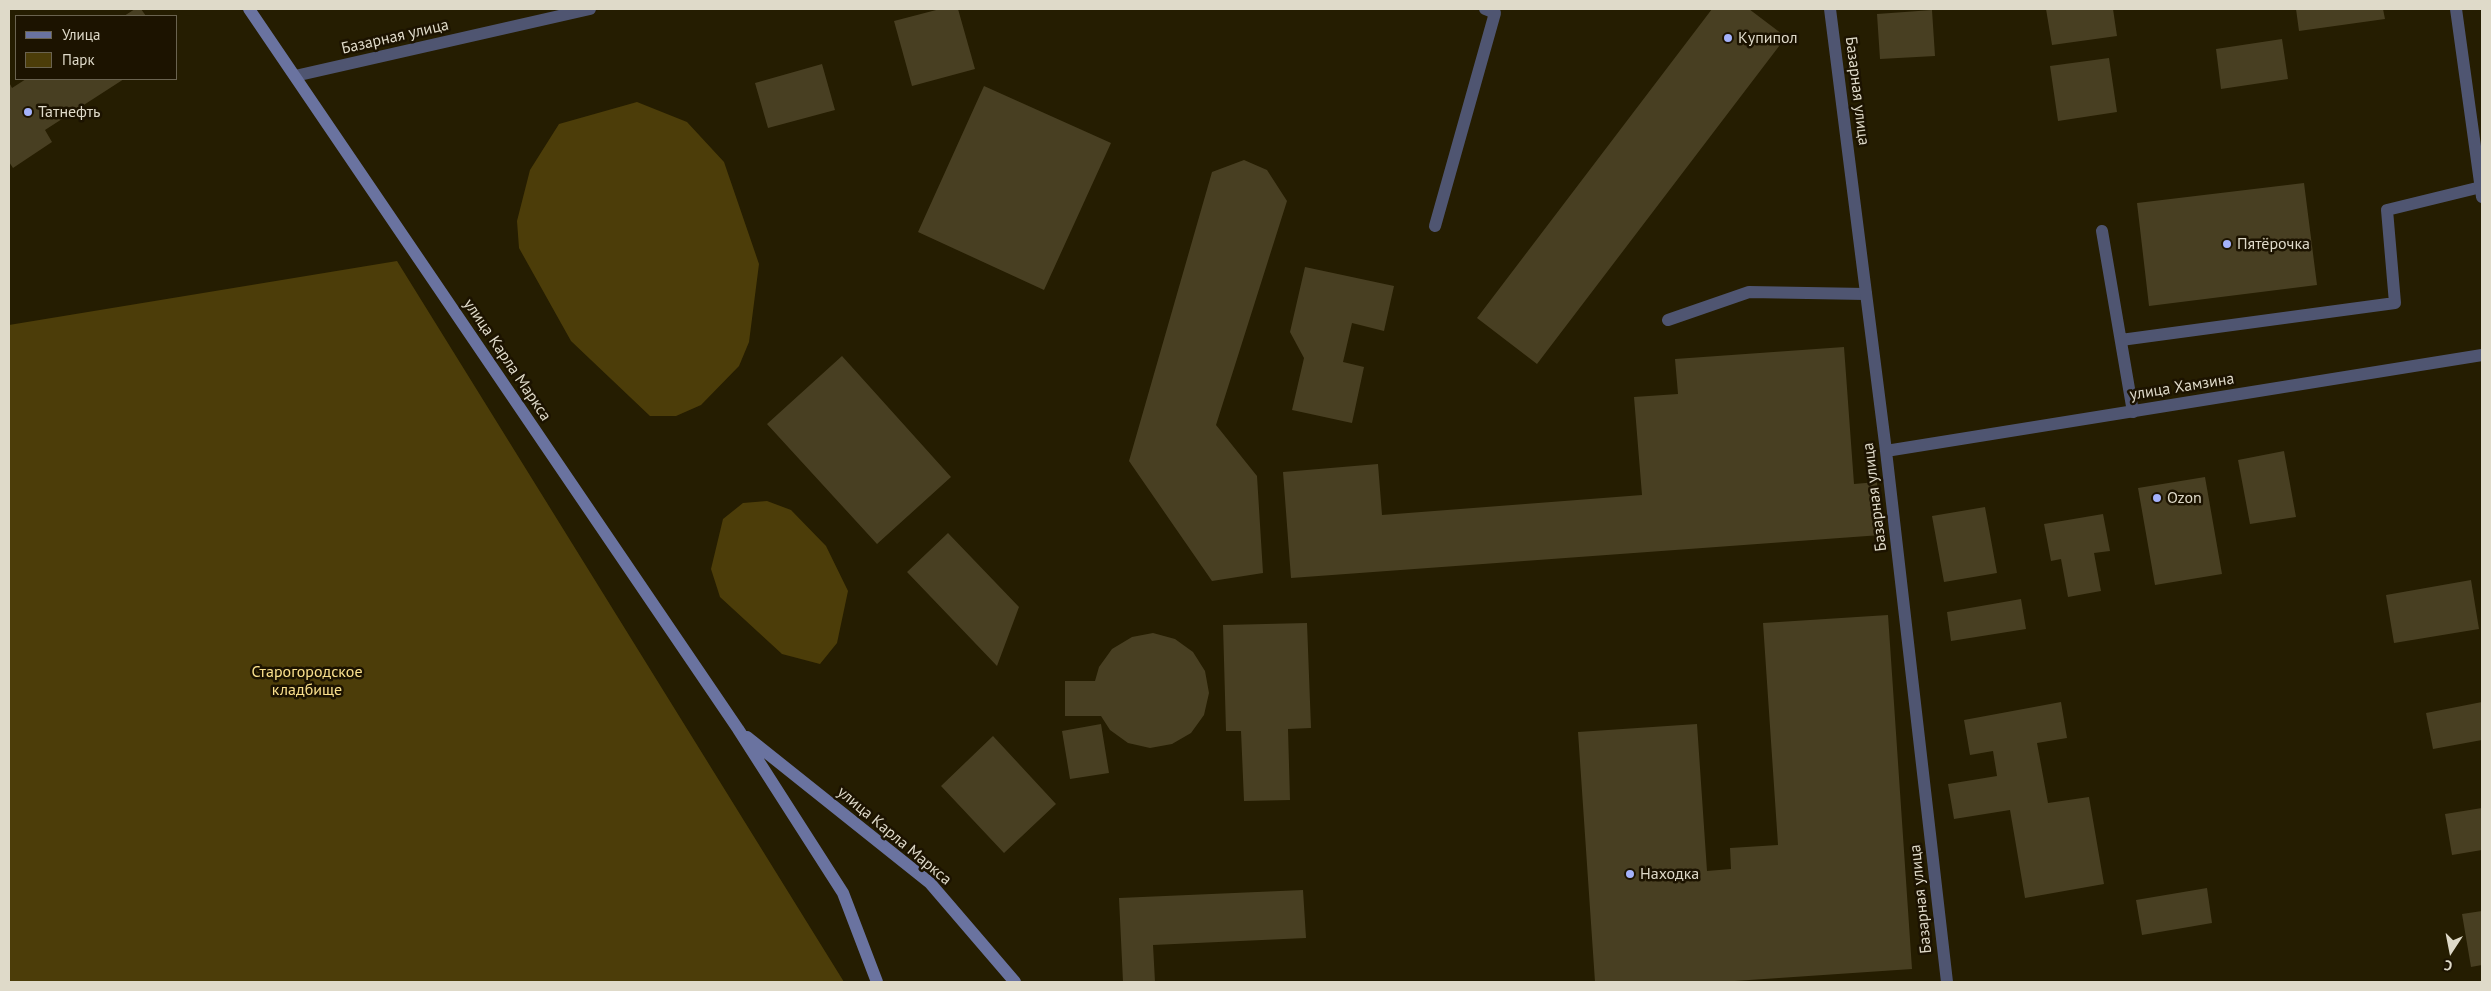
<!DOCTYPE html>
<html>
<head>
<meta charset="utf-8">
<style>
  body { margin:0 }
  #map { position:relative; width:2491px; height:991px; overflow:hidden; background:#251d01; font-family:"PT Sans",sans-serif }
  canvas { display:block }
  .frame { position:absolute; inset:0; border:10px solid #dfdac9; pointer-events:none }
  .legend { position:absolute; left:15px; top:15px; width:162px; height:65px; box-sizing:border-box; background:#1c1300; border:1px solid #6a6350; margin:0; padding:6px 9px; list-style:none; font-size:15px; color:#dfdac9 }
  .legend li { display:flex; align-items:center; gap:10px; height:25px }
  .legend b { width:25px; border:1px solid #6a6350 }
  .north { position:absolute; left:2426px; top:926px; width:50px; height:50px; -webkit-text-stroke:4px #1c1300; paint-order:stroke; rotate:191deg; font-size:14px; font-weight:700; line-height:20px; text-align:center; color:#dfdac9 }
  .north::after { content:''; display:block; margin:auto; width:18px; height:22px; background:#dfdac9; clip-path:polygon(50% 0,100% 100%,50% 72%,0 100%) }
</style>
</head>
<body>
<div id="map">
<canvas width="2491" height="991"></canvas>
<div class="frame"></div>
<ul class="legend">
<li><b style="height:6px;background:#6a73a0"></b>Улица</li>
<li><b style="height:14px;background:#4c3d09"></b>Парк</li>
</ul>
<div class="north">С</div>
</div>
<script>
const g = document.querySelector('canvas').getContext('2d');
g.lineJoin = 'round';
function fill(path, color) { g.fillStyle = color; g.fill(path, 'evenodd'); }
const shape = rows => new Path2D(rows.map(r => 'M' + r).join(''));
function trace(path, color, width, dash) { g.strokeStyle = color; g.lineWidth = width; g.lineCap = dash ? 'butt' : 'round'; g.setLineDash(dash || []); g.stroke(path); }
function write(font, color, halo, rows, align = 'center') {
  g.font = font + ' "PT Sans",sans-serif'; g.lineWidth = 5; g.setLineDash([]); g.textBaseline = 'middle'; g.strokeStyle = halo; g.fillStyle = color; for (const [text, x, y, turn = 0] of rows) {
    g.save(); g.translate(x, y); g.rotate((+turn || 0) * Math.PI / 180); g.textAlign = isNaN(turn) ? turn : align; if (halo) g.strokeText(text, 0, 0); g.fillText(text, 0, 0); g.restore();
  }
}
const green = shape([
  [637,102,687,122,724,162,759,264,749,342,739,366,701,405,676,416,650,416,571,341,519,248,517,221,530,170,559,124],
  [397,261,844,982,9,982,9,325],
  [767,501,791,510,826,546,848,591,837,643,820,664,782,654,720,597,711,569,723,519,743,503]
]);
const building = shape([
  [135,9,141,9,146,16,124,16],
  [940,9,958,9,975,69,912,86,894,21],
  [1712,9,1749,9,1786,37,1537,364,1477,318],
  [2046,9,2113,9,2117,36,2052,45],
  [2296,9,2383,9,2385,19,2299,31],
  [1932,10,1935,56,1880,59,1877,14],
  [2282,39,2288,79,2221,89,2216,49],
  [2109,58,2117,112,2058,121,2050,66],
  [822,64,835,110,768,128,755,83],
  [26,79,124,79,45,130,52,142,13,168,9,162,9,82,12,88],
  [984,86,1111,143,1044,290,918,232],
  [1244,160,1267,170,1287,201,1216,425,1257,476,1263,573,1212,581,1129,461,1212,172],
  [2304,183,2317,285,2149,306,2137,203],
  [1305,267,1394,286,1384,331,1352,323,1343,362,1364,367,1352,423,1292,410,1304,358,1290,332],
  [1844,347,1854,484,1877,482,1881,535,1291,578,1283,472,1378,464,1382,515,1642,495,1634,397,1678,394,1675,359],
  [842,356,951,477,877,544,767,424],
  [2284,451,2296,517,2250,524,2238,460],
  [2205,477,2222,574,2155,585,2138,488],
  [1985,507,1997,573,1944,582,1932,516],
  [2103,514,2110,551,2094,553,2101,591,2068,597,2061,559,2051,561,2044,524],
  [948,533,1019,607,997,666,907,572],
  [2471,580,2479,629,2394,643,2386,595],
  [2021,599,2026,629,1951,641,1947,612],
  [1888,615,1912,969,1720,982,1595,982,1578,732,1697,724,1707,871,1731,869,1730,848,1778,845,1763,623],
  [1307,623,1311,728,1288,729,1290,800,1244,801,1241,731,1226,731,1223,625],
  [1153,633,1175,639,1193,652,1205,671,1209,693,1204,715,1191,733,1172,744,1150,748,1128,743,1110,730,1101,716,1065,716,1065,681,1095,681,1099,667,1112,649,1132,637],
  [2061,702,2067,738,2037,743,2048,803,2089,797,2104,884,2025,898,2010,810,1954,819,1948,784,1997,776,1993,751,1970,755,1964,720],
  [2482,702,2482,740,2433,749,2426,713],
  [1101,724,1109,773,1070,779,1062,731],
  [993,736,1056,804,1004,853,941,786],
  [2482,808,2482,850,2452,855,2445,814],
  [2207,888,2212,923,2142,935,2136,900],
  [1303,890,1306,938,1153,945,1155,982,1123,982,1119,898],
  [2482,911,2482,965,2471,967,2462,914]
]);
const service = shape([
  [1435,226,1495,13,1485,9],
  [2102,231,2133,412],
  [1668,320,1749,292,1866,294],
  [2121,340,2395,303,2387,210,2481,187]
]);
const minor = shape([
  [1830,9,1886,451,1947,982],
  [295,76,590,9],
  [1886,451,2482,355]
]);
const tertiary = shape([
  [2456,9,2482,197]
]);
const secondary = shape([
  [249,9,738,729,843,893,877,982],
  [747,737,930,883,1015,982]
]);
const markers = [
  [1728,38,5,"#a4b2fc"],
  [28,112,5,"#a4b2fc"],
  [2227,244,5,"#a4b2fc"],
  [2157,498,5,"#a4b2fc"],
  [1630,874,5,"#a4b2fc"]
];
const streetNames = [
  ["Базарная улица",395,37,-13],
  ["Базарная улица",1857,91,83],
  ["улица Карла Маркса",507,360,56],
  ["улица Хамзина",2182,387,-9],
  ["Базарная улица",1875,497,-97],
  ["улица Карла Маркса",894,836,40],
  ["Базарная улица",1921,899,-96]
];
const poiNames = [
  ["Купипол",1738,38],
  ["Татнефть",38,112],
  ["Пятёрочка",2237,244],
  ["Ozon",2167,498],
  ["Находка",1640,874]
];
const parkNames = [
  ["Старогородское",307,672],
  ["кладбище",307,690]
];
fill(green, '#4c3d09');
fill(building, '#483f22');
trace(service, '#4f5571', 12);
trace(minor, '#4f5571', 12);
trace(tertiary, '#4f5571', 12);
trace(secondary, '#6a73a0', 12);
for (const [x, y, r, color] of markers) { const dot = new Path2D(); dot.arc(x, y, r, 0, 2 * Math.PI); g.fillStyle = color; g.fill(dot); trace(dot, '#1c1300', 2); }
write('16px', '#dfdac9', '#1c1300', streetNames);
write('16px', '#dfdac9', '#1c1300', poiNames, 'left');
write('16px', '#fae08c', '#1c1300', parkNames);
</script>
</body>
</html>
